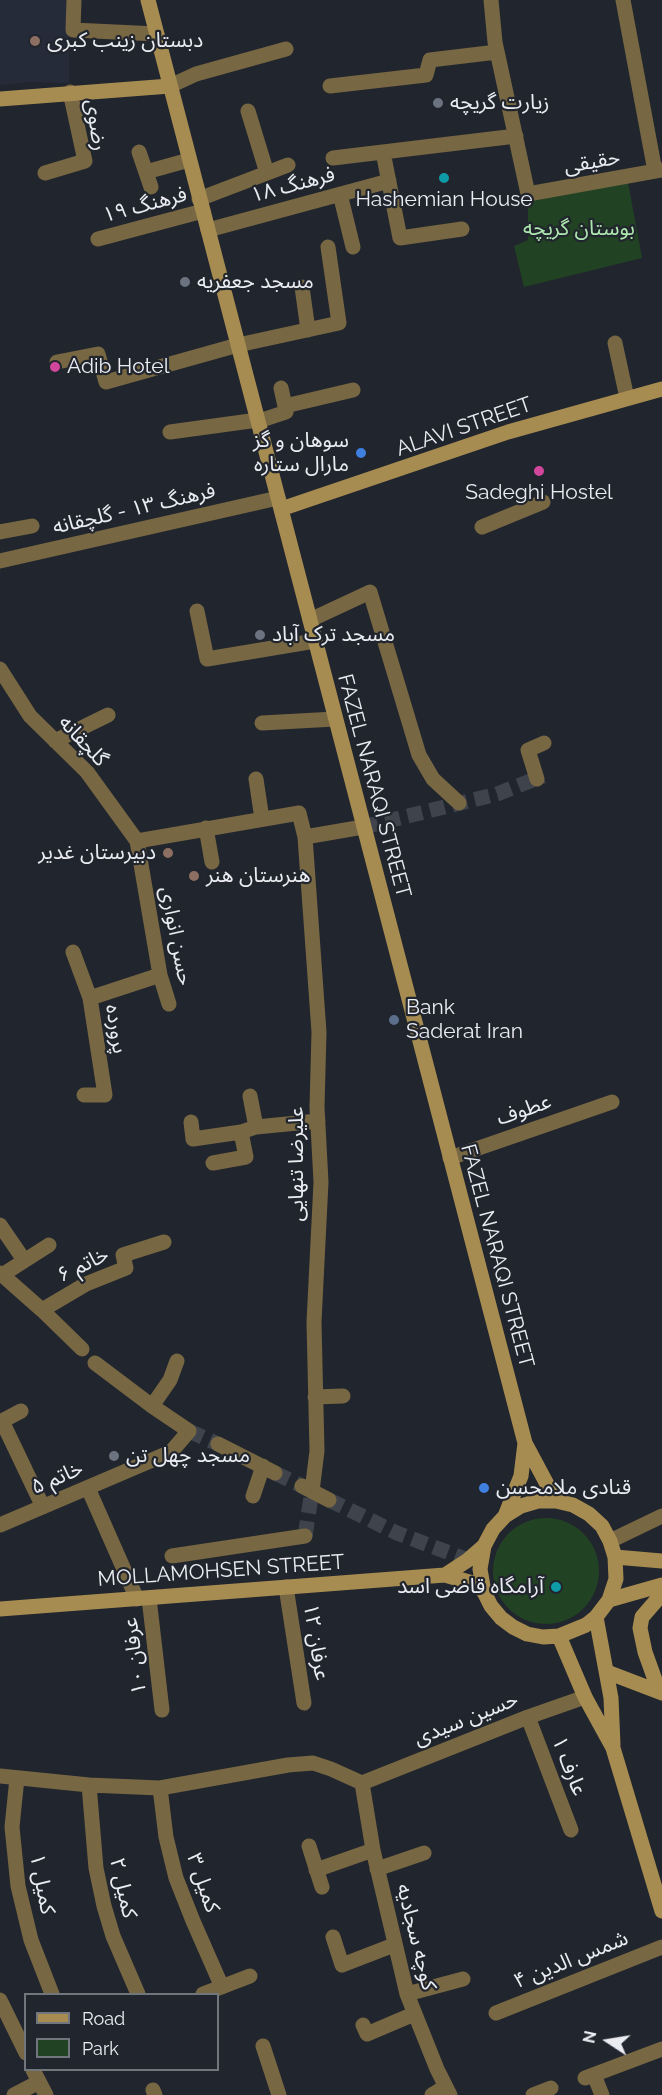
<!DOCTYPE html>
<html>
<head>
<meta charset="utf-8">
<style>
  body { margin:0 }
  #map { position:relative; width:662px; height:2095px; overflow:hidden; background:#21252d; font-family:Raleway,sans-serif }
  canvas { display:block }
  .legend { position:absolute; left:24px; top:1993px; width:195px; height:78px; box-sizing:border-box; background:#21252d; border:2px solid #71757c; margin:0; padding:8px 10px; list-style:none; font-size:18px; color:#eaecf2 }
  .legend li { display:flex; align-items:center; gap:12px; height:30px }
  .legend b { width:30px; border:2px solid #71757c }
  .north { position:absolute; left:578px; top:2011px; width:60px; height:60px; -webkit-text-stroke:4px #21252d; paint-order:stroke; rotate:282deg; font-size:16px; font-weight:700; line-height:24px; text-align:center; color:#eaecf2 }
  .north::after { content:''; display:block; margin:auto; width:21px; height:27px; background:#eaecf2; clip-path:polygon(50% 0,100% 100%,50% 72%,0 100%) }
</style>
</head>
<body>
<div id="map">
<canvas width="662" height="2095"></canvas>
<ul class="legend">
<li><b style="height:8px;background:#a78c51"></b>Road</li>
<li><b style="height:16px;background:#224224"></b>Park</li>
</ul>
<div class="north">N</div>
</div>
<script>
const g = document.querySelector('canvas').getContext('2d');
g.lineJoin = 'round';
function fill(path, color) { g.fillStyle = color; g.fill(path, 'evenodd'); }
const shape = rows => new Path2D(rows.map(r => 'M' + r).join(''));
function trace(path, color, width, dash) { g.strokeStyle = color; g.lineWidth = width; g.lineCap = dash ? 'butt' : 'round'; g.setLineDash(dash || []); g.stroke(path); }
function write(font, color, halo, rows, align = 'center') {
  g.font = font + ' Raleway,"Noto Sans Arabic",sans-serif'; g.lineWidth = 4.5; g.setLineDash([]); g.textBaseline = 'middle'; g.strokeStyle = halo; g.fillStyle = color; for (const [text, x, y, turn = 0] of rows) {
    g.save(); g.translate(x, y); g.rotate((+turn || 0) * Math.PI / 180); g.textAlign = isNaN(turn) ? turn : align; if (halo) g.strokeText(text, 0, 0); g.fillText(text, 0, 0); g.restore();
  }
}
const built = shape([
  [0,0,69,0,69,83,31,82,0,85]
]);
const green = shape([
  [627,177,642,258,524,287,514,246,528,240,528,194],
  '493 1571a53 53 0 1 1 106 0a53 53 0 1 1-106 0Z'
]);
const streetTunnel = shape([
  [363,827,497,794,543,776],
  [189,1431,218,1444],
  [275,1473,302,1486],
  [329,1500,397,1533,468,1560],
  [305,1536,312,1491]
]);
const street = shape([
  [74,0,73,30,157,34],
  [491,0,495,42,528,194,662,170],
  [623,0,655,171],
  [170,86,196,74,286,49],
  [330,86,426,75,430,60,497,52],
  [248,111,267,173],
  [139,152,151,187],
  [383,152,400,238,462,229],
  [333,158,516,136],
  [146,172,189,160],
  [45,173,85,161,70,92],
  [340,194,353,247],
  [199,199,288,165],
  [208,230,389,181],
  [98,239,203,211],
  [302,287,308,330],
  [615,343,627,398],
  [57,362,98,354,106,382,238,345,339,323,328,247],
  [281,388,285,406],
  [170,432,265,419,286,412,285,406,353,390],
  [482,527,543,502],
  [0,532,32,526],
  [0,561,278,498],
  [197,611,207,659,315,641],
  [310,620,370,592,419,755,433,779,459,803],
  [0,669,30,716,87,772,137,841,160,975,169,1004],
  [262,723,335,719],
  [55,741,108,715],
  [256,779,262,819],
  [537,779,528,750,544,743],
  [206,828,212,862],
  [305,837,363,827],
  [137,841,299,813,305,837,319,1032,317,1107,321,1182,314,1322,317,1451,312,1491],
  [73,952,90,998,105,1095,84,1095],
  [90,998,160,975],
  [250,1096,256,1127],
  [191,1122,193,1139,241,1132],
  [450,1158,612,1102],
  [213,1163,246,1157,241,1132,256,1127,318,1121],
  [0,1225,24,1260],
  [0,1273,42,1310,82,1349],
  [2,1275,49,1245],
  [42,1310,86,1284,126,1268,123,1255,164,1242],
  [315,1397,343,1396],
  [152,1406,170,1380,177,1361],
  [21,1411,2,1421,43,1507],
  [218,1444,275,1473],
  [302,1486,329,1500],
  [88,1488,137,1599],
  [253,1496,263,1466],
  [0,1525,171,1452,189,1431,152,1406,95,1363],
  [610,1541,662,1516],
  [172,1556,305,1536],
  [286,1587,304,1703],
  [149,1598,162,1710],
  [528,1717,571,1830],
  [0,1776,89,1785,160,1788,288,1765,313,1763,331,1769,362,1783],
  [17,1778,12,1827,18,1886,31,1940,52,1994],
  [362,1783,373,1850,407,1994,437,2069,450,2095],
  [362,1783,528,1717,585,1697],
  [89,1785,96,1868,104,1906,113,1936,138,1994],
  [160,1788,166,1837,176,1878,193,1921,222,1987],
  [309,1846,322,1887],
  [377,1869,424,1853],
  [316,1870,373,1850],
  [333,1937,342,1965,394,1945],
  [203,1994,250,1976],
  [407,1994,463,1979],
  [0,2000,26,2053],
  [496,2013,662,1947],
  [363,2025,367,2034,414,2014],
  [263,2046,279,2095],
  [33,2070,46,2095],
  [594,2075,602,2095],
  [585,2078,662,2049],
  [153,2090,155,2095],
  [14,2095,39,2082],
  [432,2095,445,2087],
  [533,2095,551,2088]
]);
const secondary = shape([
  [148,0,525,1443],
  [0,99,170,86],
  [281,509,508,432,662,389],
  [505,1516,521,1506,538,1501,556,1501,573,1505,589,1514,602,1526,610,1541,615,1557,616,1579,609,1600,596,1617,586,1625,559,1636,543,1637,527,1634,513,1627,501,1618,491,1606,484,1592,480,1569,484,1546,493,1529,505,1516,521,1476,525,1443,556,1501],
  [615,1557,662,1561],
  [445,1575,468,1560,484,1546],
  [609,1600,662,1585],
  [0,1609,445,1575,476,1584,484,1592],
  [596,1617,611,1698,613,1745],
  [559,1636,585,1697,613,1748,662,1911],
  [607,1672,662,1693],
  [659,1691,645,1652,640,1628,642,1617,662,1594]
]);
const markers = [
  [35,41,6,"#8d6e63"],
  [438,103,6,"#6b7280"],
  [444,178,6,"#0f9aa8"],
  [185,282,6,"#6b7280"],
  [55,367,6,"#d1479c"],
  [361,453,6,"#3f7fe0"],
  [539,471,6,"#d1479c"],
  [260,635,6,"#6b7280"],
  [168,853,6,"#8d6e63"],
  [194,876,6,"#8d6e63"],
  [394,1020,6,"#5c6f8a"],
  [114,1456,6,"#6b7280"],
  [484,1488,6,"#3f7fe0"],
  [556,1587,6,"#0f9aa8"]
];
const poiNames = [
  ["دبستان زینب کبری",47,41],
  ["زیارت گریچه",450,103],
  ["Hashemian House",444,200,"center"],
  ["مسجد جعفریه",197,282],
  ["Adib Hotel",67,367],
  ["سوهان و گز",349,441,"right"],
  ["مارال ستاره",349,465,"right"],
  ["Sadeghi Hostel",539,493,"center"],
  ["مسجد ترک آباد",272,635],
  ["دبیرستان غدیر",156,853,"right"],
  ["هنرستان هنر",206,876],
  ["Bank",406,1008],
  ["Saderat Iran",406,1032],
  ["مسجد چهل تن",126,1456],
  ["قنادی ملامحسن",496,1488],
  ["آرامگاه قاضی اسد",544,1587,"right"]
];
const streetNames = [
  ["رضوی",96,125,81],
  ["حقیقی",592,162,-10],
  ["فرهنگ ۱۸",293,185,-15],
  ["فرهنگ ۱۹",145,205,-15],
  ["ALAVI STREET",464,427,-19],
  ["فرهنگ ۱۳ - گلچقانه",134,509,-13],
  ["گلچقانه",83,741,47],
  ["FAZEL NARAQI STREET",374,786,75],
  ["حسن انواری",176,936,79],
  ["پرورده",116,1029,81],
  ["عطوف",524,1110,-19],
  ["علیرضا تنهایی",297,1164,-90],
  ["FAZEL NARAQI STREET",497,1256,75],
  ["خاتم ۶",83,1265,-26],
  ["خاتم ۵",57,1478,-23],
  ["MOLLAMOHSEN STREET",221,1571,-4],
  ["عرفان ۱۲",316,1642,81],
  ["عرفان ۱۰",135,1656,-97],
  ["حسین سیدی",466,1719,-22],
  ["عارف ۱",569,1766,69],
  ["کمیل ۳",203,1883,71],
  ["کمیل ۱",42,1884,79],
  ["کمیل ۲",123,1888,77],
  ["کوچه سجادیه",416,1937,76],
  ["شمس الدین ۴",571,1960,-22]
];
const parkNames = [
  ["بوستان گریچه",579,229]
];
fill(built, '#252b39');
fill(green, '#224224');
trace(streetTunnel, '#3f434b', 15, [15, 8]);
trace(street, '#776743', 15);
trace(secondary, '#a78c51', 15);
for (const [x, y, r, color] of markers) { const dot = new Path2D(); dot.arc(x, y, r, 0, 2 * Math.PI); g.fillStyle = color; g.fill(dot); trace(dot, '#21252d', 2); }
write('21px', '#eaecf2', '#21252d', poiNames, 'left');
write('21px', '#eaecf2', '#21252d', streetNames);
write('21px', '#aee6af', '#21252d', parkNames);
</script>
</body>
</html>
